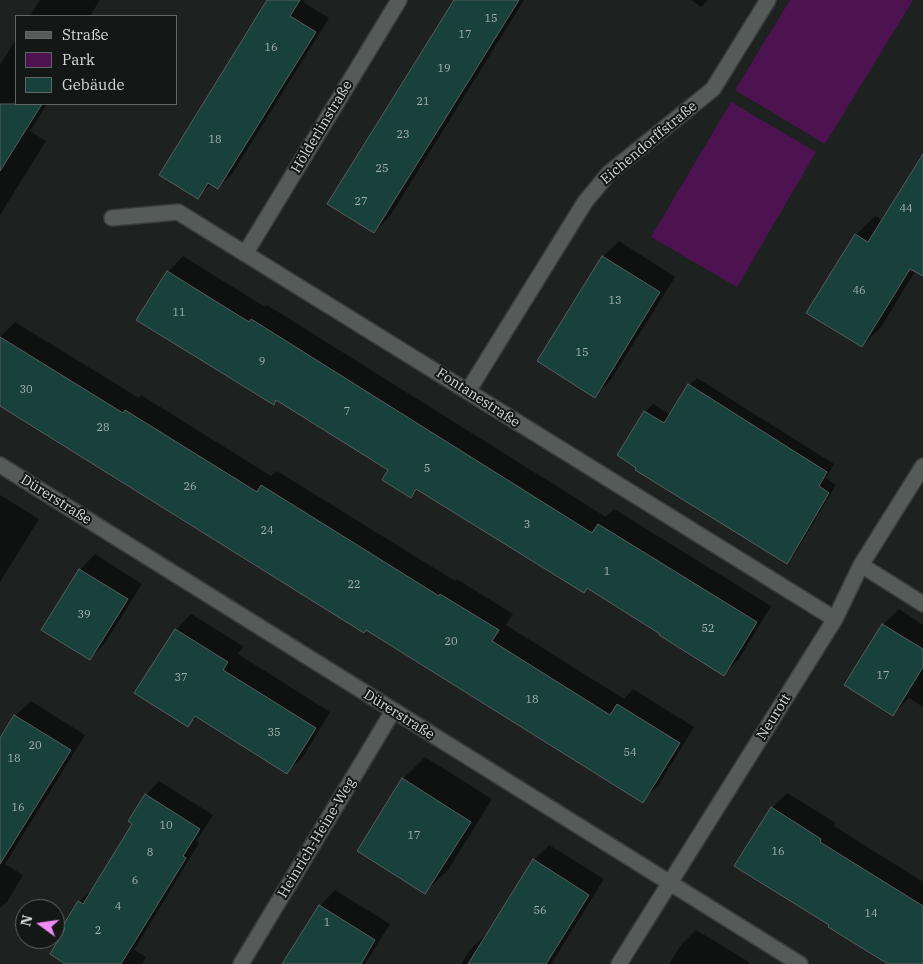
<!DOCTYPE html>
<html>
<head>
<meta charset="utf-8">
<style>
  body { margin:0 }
  #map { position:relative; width:923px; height:964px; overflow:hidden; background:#1d2120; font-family:"IBM Plex Serif",serif }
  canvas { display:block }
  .legend { position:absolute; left:15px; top:15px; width:162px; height:90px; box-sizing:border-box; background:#131817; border:1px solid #616564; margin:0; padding:6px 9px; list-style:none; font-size:15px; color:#d6d9d8 }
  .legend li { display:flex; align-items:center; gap:10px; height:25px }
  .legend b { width:25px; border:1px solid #616564 }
  .north { position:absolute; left:15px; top:899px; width:50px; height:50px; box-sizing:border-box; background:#131817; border:1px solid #616564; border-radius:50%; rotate:284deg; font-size:14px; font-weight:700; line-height:20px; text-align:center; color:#d6d9d8 }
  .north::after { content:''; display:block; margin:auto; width:18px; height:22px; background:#f08bf6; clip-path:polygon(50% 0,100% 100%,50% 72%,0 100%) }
</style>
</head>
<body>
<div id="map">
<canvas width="923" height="964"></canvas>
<ul class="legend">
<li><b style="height:6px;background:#555b59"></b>Straße</li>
<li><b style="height:14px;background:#4d1351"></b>Park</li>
<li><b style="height:14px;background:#17413a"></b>Gebäude</li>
</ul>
<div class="north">N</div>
</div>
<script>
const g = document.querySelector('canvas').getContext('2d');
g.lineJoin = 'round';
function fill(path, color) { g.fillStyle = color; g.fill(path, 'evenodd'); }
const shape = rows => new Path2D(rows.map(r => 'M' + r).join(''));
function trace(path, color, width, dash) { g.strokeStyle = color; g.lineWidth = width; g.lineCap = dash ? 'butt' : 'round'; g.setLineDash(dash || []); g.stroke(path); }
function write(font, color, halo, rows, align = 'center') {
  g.font = font + ' "IBM Plex Serif",serif'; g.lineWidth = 4; g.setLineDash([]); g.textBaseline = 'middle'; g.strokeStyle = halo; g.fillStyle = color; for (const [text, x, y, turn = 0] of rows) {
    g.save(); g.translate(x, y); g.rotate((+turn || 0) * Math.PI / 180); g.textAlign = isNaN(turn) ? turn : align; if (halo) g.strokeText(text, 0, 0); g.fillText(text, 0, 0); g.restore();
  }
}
const green = shape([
  [790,0,913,0,825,144,735,90],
  [731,102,816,152,737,287,651,237]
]);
const shadow = shape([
  [40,0,100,0,90,16,30,16],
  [265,0,304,0,303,2,329,18,232,174,218,188,211,184,198,197,267,1],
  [455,0,524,0,390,216,374,232],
  [691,0,708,0,701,7],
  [16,39,16,104,47,104,30,131,46,141,0,215,0,65],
  [923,162,923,271,916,270,881,327,862,346,856,235,875,216,883,221],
  [619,241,675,277,610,381,595,396,603,257],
  [183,256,265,307,267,305,606,517,614,509,771,606,739,659,724,674,662,633,588,587,418,489,411,497,390,470,277,399,273,403,168,272],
  [15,322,139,398,141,395,271,476,277,471,455,581,457,579,513,614,506,625,624,699,633,689,694,727,658,786,642,801,366,629,0,405,0,337],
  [697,378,834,464,826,478,836,485,794,555,786,563,619,455,645,412,653,404,670,415,689,385],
  [0,495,39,519,0,582],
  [95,554,142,584,105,643,90,659,80,570],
  [899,609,923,625,923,707,909,698,893,714,883,625],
  [191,614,243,646,238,654,330,712,303,757,287,772,198,716,188,725,176,630],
  [31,701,85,735,5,864,23,875,7,902,0,908,0,741,15,716],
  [425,757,492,799,448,870,425,892,403,779],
  [159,781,213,815,196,841,199,843,134,950,146,957,142,964,67,964,67,929,64,927,79,902,93,888,134,823,146,795],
  [787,793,836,823,834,826,923,882,923,964,891,964,772,808],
  [549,845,604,879,551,964,461,964,470,950,486,934,487,935,534,860],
  [335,890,390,924,365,964,284,964,320,906],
  [696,930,749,962,748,964,669,964,681,945]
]);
const building = shape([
  [267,0,300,0,290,16,316,32,218,189,208,183,198,199,159,175,267,0],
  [454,0,519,0,374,233,327,204,454,0],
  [0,104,42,104,0,171,0,104],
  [923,154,923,276,910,269,862,347,806,313,855,234,868,242,923,154],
  [602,256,660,292,595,398,537,361,602,256],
  [167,271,249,322,251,319,592,533,598,524,757,622,724,676,659,635,660,634,587,588,584,593,416,489,411,498,382,480,388,470,276,400,274,405,136,320,167,271],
  [0,337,123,413,125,410,257,492,261,485,439,596,440,594,499,630,492,641,610,715,617,704,680,743,643,803,366,630,364,633,0,406,0,337],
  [688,384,827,472,819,486,829,493,787,564,635,470,636,468,617,455,644,411,664,423,688,384],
  [79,569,128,599,90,660,41,630,79,569],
  [882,624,923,649,923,667,893,716,844,685,882,624],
  [175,629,228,662,223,670,316,728,287,774,195,716,188,727,134,693,175,629],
  [14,715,71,750,0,864,0,738,14,715],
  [402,778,471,822,425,894,357,851,402,778],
  [145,794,200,829,183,856,186,858,121,964,65,964,50,954,65,929,62,927,78,901,83,904,132,824,128,821,145,794],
  [771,807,821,839,820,842,923,906,923,964,888,964,828,927,829,925,734,866,771,807],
  [533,859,589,895,546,964,468,964,533,859],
  [319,905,375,940,361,964,282,964,319,905]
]);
const minor = shape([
  [112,218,178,212,835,619],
  [245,254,399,0],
  [468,391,585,202,609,173,713,89,768,0],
  [0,465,800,964],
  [861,565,923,604],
  [241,964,393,711],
  [619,964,835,619,861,565,923,466]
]);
const numberNames = [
  ["15",491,19],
  ["17",465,35],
  ["16",271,48],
  ["19",444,69],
  ["21",423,102],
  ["23",403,135],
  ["18",215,140],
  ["25",382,169],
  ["27",361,202],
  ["44",906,209],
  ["46",859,291],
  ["13",615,301],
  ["11",179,313],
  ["15",582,353],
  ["9",262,362],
  ["30",26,390],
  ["7",347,412],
  ["28",103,428],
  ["5",427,469],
  ["26",190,487],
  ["3",527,525],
  ["24",267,531],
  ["1",607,572],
  ["22",354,585],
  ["39",84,615],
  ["52",708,629],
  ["20",451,642],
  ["17",883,676],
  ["37",181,678],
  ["18",532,700],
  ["35",274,733],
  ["20",35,746],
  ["54",630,753],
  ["18",14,759],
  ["16",18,808],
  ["10",166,826],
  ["17",414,836],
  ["16",778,852],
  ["8",150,853],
  ["6",135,881],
  ["4",118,907],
  ["56",540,911],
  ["14",871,914],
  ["1",327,923],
  ["2",98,931]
];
const streetNames = [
  ["Hölderlinstraße",322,127,-59],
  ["Eichendorffstraße",649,143,-40],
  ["Fontanestraße",478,398,33],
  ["Dürerstraße",56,500,32],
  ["Dürerstraße",399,715,32],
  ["Neurott",774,717,-58],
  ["Heinrich-Heine-Weg",317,838,-59]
];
fill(green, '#4d1351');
fill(shadow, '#0007');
fill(building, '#17413a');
trace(building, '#595e5d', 1);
trace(minor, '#393c3b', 18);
trace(minor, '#555b59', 15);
write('11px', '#a6b3b0', null, numberNames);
write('14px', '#d6d9d8', '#131817', streetNames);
</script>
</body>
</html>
